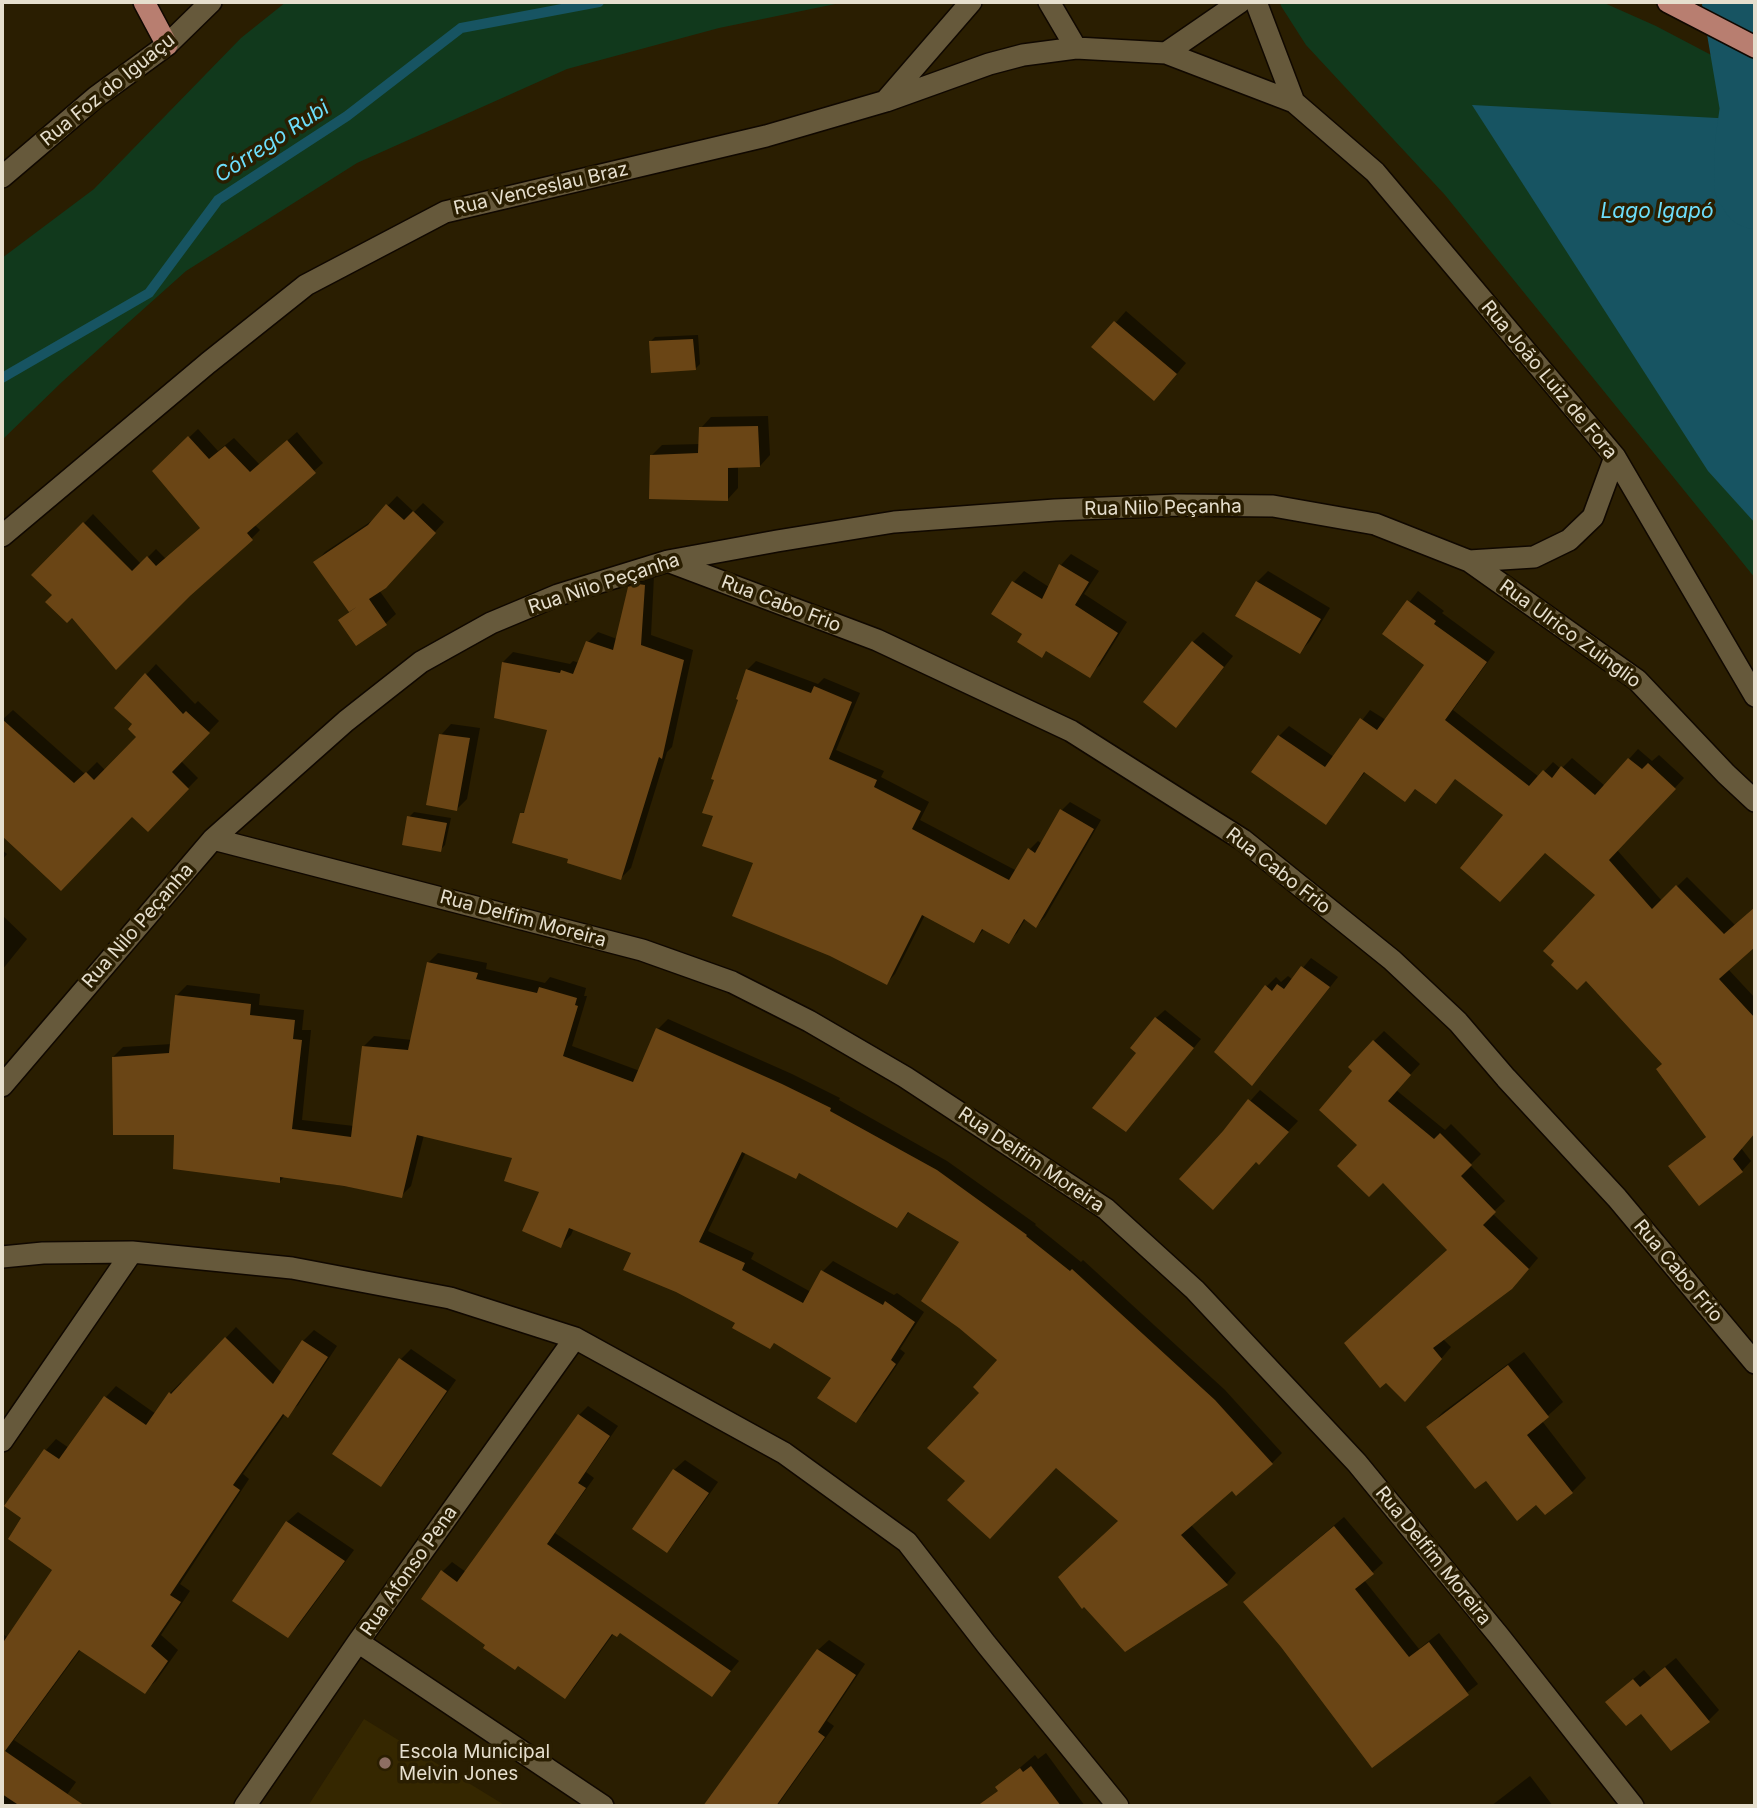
<!DOCTYPE html>
<html>
<head>
<meta charset="utf-8">
<style>
  body { margin:0 }
  #map { position:relative; width:1757px; height:1808px; overflow:hidden; background:#2a1e01; font-family:Inter,sans-serif }
  canvas { display:block }
  .frame { position:absolute; inset:0; border:4px solid #e6dfce; pointer-events:none }
</style>
</head>
<body>
<div id="map">
<canvas width="1757" height="1808"></canvas>
<div class="frame"></div>
</div>
<script>
const g = document.querySelector('canvas').getContext('2d');
g.lineJoin = 'round';
function fill(path, color) { g.fillStyle = color; g.fill(path, 'evenodd'); }
const shape = rows => new Path2D(rows.map(r => 'M' + r).join(''));
function trace(path, color, width, dash) { g.strokeStyle = color; g.lineWidth = width; g.lineCap = dash ? 'butt' : 'round'; g.setLineDash(dash || []); g.stroke(path); }
function write(font, color, halo, rows, align = 'center') {
  g.font = font + ' Inter,sans-serif'; g.lineWidth = 7; g.setLineDash([]); g.textBaseline = 'middle'; g.strokeStyle = halo; g.fillStyle = color; for (const [text, x, y, turn = 0] of rows) {
    g.save(); g.translate(x, y); g.rotate((+turn || 0) * Math.PI / 180); g.textAlign = isNaN(turn) ? turn : align; if (halo) g.strokeText(text, 0, 0); g.fillText(text, 0, 0); g.restore();
  }
}
const built = shape([
  [364,1719,506,1806,308,1806]
]);
const green = shape([
  [286,2,845,2,719,28,567,69,357,163,186,271,63,381,2,440,2,258,94,189,241,38],
  [1280,2,1602,2,1656,26,1755,78,1755,578,1445,195,1306,45,1281,6]
]);
const water = shape([
  [1472,105,1755,120,1755,523,1708,471]
]);
const shadow = shape([
  [1126,311,1186,363,1165,388,1094,347],
  [698,335,700,364,695,369,650,342,655,337],
  [768,416,770,455,760,466,738,466,738,488,728,499,652,455,662,445,700,444,701,428,711,417],
  [198,429,218,451,234,438,260,465,297,432,323,463,254,524,260,530,251,539,54,595,34,575,93,514,141,564,156,549,166,559,202,527,154,471],
  [397,496,414,512,423,503,444,522,395,576,379,590,396,614,386,623,356,643,340,620,350,611,316,562,325,552,376,518],
  [1071,554,1099,571,1084,594,1127,622,1100,665,1089,675,1048,649,1041,656,1025,633,994,613,1014,582,1024,571,1049,587,1061,565],
  [1268,571,1330,608,1310,641,1300,652,1257,582],
  [654,576,651,635,693,650,672,747,667,752,631,868,621,878,570,858,522,814,527,809,549,729,503,662,513,652,570,664,573,661,580,663,588,642,598,632,617,639,629,588,640,578],
  [1418,591,1444,611,1442,613,1495,652,1453,710,1539,777,1553,762,1561,769,1572,758,1605,786,1638,749,1652,761,1659,755,1684,778,1617,850,1662,901,1687,877,1735,925,1755,908,1755,945,1728,969,1755,998,1755,1081,1748,1086,1755,1094,1755,1132,1741,1148,1751,1161,1742,1171,1680,1157,1707,1136,1663,1064,1598,894,1505,815,1456,777,1436,801,1417,787,1405,800,1366,771,1325,823,1279,736,1289,726,1334,757,1370,710,1386,720,1426,664,1385,634],
  [1203,632,1233,656,1186,715,1193,642],
  [756,661,818,684,824,678,860,693,836,750,884,771,881,777,929,802,920,820,1017,871,1029,850,1038,841,1042,844,1062,810,1070,802,1101,820,1045,917,1036,926,1026,918,1017,933,1008,942,985,928,974,941,925,915,895,974,887,983,756,862,715,815,747,670],
  [156,664,195,704,198,701,219,721,181,761,198,778,148,829,132,814,34,819,2,789,2,720,13,710,85,774,97,762,106,771,138,737,134,723,146,675],
  [451,724,480,728,467,799,457,809,441,735],
  [414,812,451,818,445,845,440,850,409,817],
  [2,850,7,854,2,860],
  [2,915,27,939,2,970],
  [438,953,487,963,486,969,545,983,550,977,586,988,584,996,587,996,572,1046,640,1071,658,1029,668,1019,792,1074,840,1098,839,1100,947,1161,1036,1224,1035,1225,1081,1262,1083,1260,1225,1390,1282,1453,1272,1463,1232,1489,1191,1525,1236,1573,1227,1583,1125,1650,1120,1521,1056,1466,967,1481,981,1392,999,1360,961,1242,910,1211,897,1226,800,1172,796,1177,746,1152,708,1231,754,1253,751,1259,811,1292,823,1271,833,1261,894,1295,897,1293,924,1312,900,1349,905,1353,866,1411,855,1421,834,1377,775,1342,770,1347,737,1322,633,1252,574,1228,571,1235,561,1245,541,1191,514,1157,424,1135,411,1186,401,1196,285,1176,279,1182,175,1168,175,1134,113,1057,123,1047,172,1044,177,995,187,985,260,994,259,1005,304,1010,302,1030,311,1030,302,1120,354,1126,364,1046,374,1036,412,1040,428,963],
  [1311,958,1338,977,1261,1075,1266,987,1276,977,1281,982,1288,976,1293,980],
  [1165,1010,1201,1039,1134,1121,1138,1053,1156,1018],
  [1384,1031,1420,1064,1396,1090,1445,1130,1451,1124,1481,1154,1470,1165,1505,1201,1492,1213,1538,1258,1522,1277,1443,1339,1451,1347,1415,1390,1449,1250,1359,1145,1355,1070,1374,1041],
  [1260,1090,1298,1121,1269,1152,1257,1160,1181,1179],
  [236,1327,282,1373,303,1341,314,1330,337,1346,298,1405,287,1415,285,1414,243,1474,249,1479,180,1584,190,1591,161,1635,178,1650,156,1681,145,1691,81,1649,14,1740,76,1782,59,1806,2,1806,2,1633,8,1638,54,1569,24,1518,6,1506,46,1450,56,1439,69,1448,106,1397,116,1386,156,1414,170,1393,181,1382,183,1384],
  [411,1349,456,1380,391,1474,381,1484,400,1360],
  [1524,1352,1563,1402,1542,1421,1586,1478,1572,1492,1537,1503,1486,1479,1428,1427,1443,1412],
  [588,1406,618,1426,586,1472,594,1478,555,1533,739,1661,712,1694,620,1631,614,1633,574,1688,565,1697,424,1599,443,1571,452,1562,466,1572,579,1415],
  [685,1460,718,1482,677,1540,667,1551,674,1470],
  [298,1512,354,1550,298,1626,288,1636,287,1522],
  [1344,1517,1383,1563,1364,1580,1419,1649,1439,1633,1478,1684,1373,1766,1254,1593],
  [829,1640,865,1664,827,1721,834,1726,777,1806,705,1806,818,1650],
  [1676,1658,1719,1710,1708,1721,1641,1712,1618,1692,1644,1670,1651,1678],
  [1046,1753,1085,1806,999,1806,994,1800,1001,1793,997,1787,1035,1755,1038,1759],
  [1530,1776,1553,1806,1491,1806]
]);
const stream = shape([
  [2,378,149,293,218,200,347,116,461,28,599,2]
]);
const river = shape([
  [1736,2,1754,108,1749,144,1748,184,1755,195]
]);
const building = shape([
  [1114,321,1177,374,1154,401,1091,347],
  [693,339,696,370,651,373,649,341],
  [758,426,760,467,728,468,728,501,649,499,650,455,698,453,699,427],
  [188,436,209,459,225,446,250,472,287,440,316,473,247,533,253,540,190,596,116,670,72,618,67,623,45,602,52,595,31,575,83,522,132,571,147,556,156,566,200,528,152,471],
  [386,504,404,520,413,511,436,533,386,588,369,599,387,625,356,646,338,620,358,606,349,612,313,562,368,525],
  [1059,564,1089,582,1075,605,1118,633,1090,678,1046,651,1042,658,1017,642,1022,634,991,614,1012,581,1042,599],
  [1256,581,1321,619,1300,654,1235,616],
  [638,584,645,585,641,645,684,660,662,759,659,757,621,880,567,863,568,859,512,843,520,813,524,813,547,730,494,718,502,662,560,673,561,670,573,674,586,641,613,650,628,587],
  [1407,600,1436,621,1434,624,1487,662,1445,720,1529,786,1543,770,1552,778,1561,766,1595,795,1628,758,1642,769,1648,763,1676,789,1609,860,1652,909,1676,885,1724,934,1755,907,1755,947,1719,979,1755,1018,1755,1133,1733,1159,1743,1172,1699,1206,1668,1166,1706,1137,1656,1069,1662,1064,1586,981,1577,990,1551,965,1554,961,1543,951,1595,895,1545,853,1500,902,1460,868,1503,815,1455,779,1436,804,1415,789,1405,802,1364,772,1326,825,1251,772,1278,735,1325,767,1360,718,1377,730,1424,665,1382,634],
  [1192,641,1224,667,1176,728,1143,702],
  [746,669,811,693,814,686,852,702,829,759,877,780,874,787,921,811,912,829,1009,880,1028,848,1035,853,1060,809,1094,829,1036,928,1024,919,1009,944,982,929,974,943,922,915,887,985,830,956,732,916,753,863,702,846,713,816,702,813,714,780,711,779,738,700,736,699],
  [145,673,183,714,186,711,210,733,172,772,189,789,148,832,132,817,61,891,2,836,2,719,74,783,86,772,94,780,136,737,128,729,132,724,114,708],
  [439,734,470,738,457,811,426,805],
  [407,816,447,823,441,852,402,845],
  [427,962,478,973,476,979,537,993,539,987,577,998,575,1005,578,1006,563,1056,633,1082,656,1028,782,1084,831,1108,830,1111,937,1170,1027,1235,1026,1236,1070,1271,1072,1269,1215,1400,1273,1464,1236,1496,1232,1491,1181,1535,1228,1585,1125,1652,1084,1607,1082,1609,1058,1577,1118,1521,1056,1468,990,1539,947,1500,965,1481,927,1448,979,1393,973,1387,997,1360,959,1328,921,1301,959,1242,908,1212,897,1228,799,1173,796,1179,742,1152,699,1242,745,1263,742,1270,803,1303,821,1270,883,1305,885,1301,915,1322,891,1360,896,1364,856,1423,817,1398,831,1378,774,1343,770,1349,732,1328,735,1323,676,1292,623,1270,631,1253,569,1228,561,1248,522,1231,539,1192,504,1181,512,1158,417,1135,402,1198,344,1186,280,1177,280,1183,173,1169,174,1135,113,1135,112,1057,169,1053,175,995,251,1004,250,1015,295,1020,293,1039,302,1040,292,1129,351,1137,362,1046,408,1050],
  [1301,966,1330,987,1252,1086,1214,1052,1265,985,1272,991,1277,984,1284,989],
  [1155,1017,1194,1048,1126,1132,1092,1108,1136,1053,1130,1048],
  [1373,1040,1411,1075,1388,1101,1434,1139,1440,1133,1472,1165,1461,1176,1496,1212,1483,1225,1529,1269,1512,1289,1433,1348,1442,1359,1405,1402,1386,1383,1380,1388,1344,1343,1447,1250,1383,1183,1369,1197,1337,1166,1357,1145,1319,1110,1352,1071,1348,1067],
  [1248,1099,1289,1132,1259,1165,1256,1162,1213,1210,1179,1179,1223,1131],
  [225,1337,273,1384,302,1340,328,1357,288,1418,283,1414,233,1485,240,1490,170,1595,181,1602,151,1646,168,1661,145,1694,79,1650,5,1751,85,1806,20,1806,2,1794,2,1644,52,1570,8,1539,21,1518,4,1506,44,1449,59,1459,104,1396,146,1425,169,1392,171,1394],
  [399,1358,447,1391,381,1487,332,1454],
  [1508,1365,1549,1417,1527,1435,1573,1493,1545,1515,1536,1505,1517,1521,1486,1481,1475,1489,1426,1427],
  [578,1414,610,1436,578,1483,586,1488,547,1544,731,1671,712,1697,620,1633,617,1637,612,1634,565,1699,518,1666,515,1670,483,1648,485,1645,421,1599,441,1570,457,1582],
  [673,1469,709,1493,667,1553,632,1529],
  [286,1521,345,1561,288,1638,232,1601],
  [1334,1526,1374,1574,1355,1589,1409,1657,1429,1642,1469,1695,1372,1768,1281,1647,1243,1602],
  [817,1649,856,1675,818,1732,825,1737,776,1806,703,1806],
  [1665,1667,1710,1722,1671,1751,1641,1714,1626,1726,1605,1702,1633,1679,1640,1687],
  [1031,1766,1061,1806,977,1806,998,1791,995,1787,1020,1768,1023,1772]
]);
const minor = shape([
  [1049,2,1076,48],
  [1256,2,1294,102],
  [1166,53,1240,2],
  [887,99,971,2],
  [2,177,96,97,167,45,211,2],
  [2,536,208,363,306,285,445,212,766,136,886,101,989,64,1023,55,1076,48,1166,53,1294,102,1375,172,1615,457,1755,696],
  [1469,561,1534,557,1569,540,1593,517,1615,457],
  [670,562,877,640,1071,731,1243,840,1392,960,1458,1022,1506,1078,1617,1198,1755,1363],
  [213,839,642,950,732,982,809,1021,905,1077,1106,1209,1195,1290,1357,1463,1499,1636,1633,1806],
  [2,1086,213,839,346,721,421,662,491,623,558,595,668,561,777,541,894,522,1055,510,1177,505,1273,506,1375,524,1469,561,1637,680,1726,774,1755,801],
  [2,1257,43,1253,132,1252,292,1268,450,1298,575,1338,784,1453,907,1542,986,1644,1118,1806],
  [2,1441,132,1252],
  [358,1642,603,1806],
  [245,1806,358,1642,575,1338]
]);
const major = shape([
  [144,2,167,45],
  [1668,2,1755,47]
]);
const markers = [
  [385,1763,7,"#8d6e63"]
];
const streetNames = [
  ["Rua Foz do Iguaçu",108,90,-39],
  ["Rua Venceslau Braz",541,189,-13],
  ["Rua João Luiz de Fora",1549,380,50],
  ["Rua Nilo Peçanha",1163,508,-1],
  ["Rua Nilo Peçanha",604,584,-18],
  ["Rua Cabo Frio",781,604,21],
  ["Rua Ulrico Zuinglio",1570,634,36],
  ["Rua Cabo Frio",1278,871,38],
  ["Rua Delfim Moreira",523,919,15],
  ["Rua Nilo Peçanha",138,926,-49],
  ["Rua Delfim Moreira",1031,1160,34],
  ["Rua Cabo Frio",1678,1271,50],
  ["Rua Delfim Moreira",1433,1556,51],
  ["Rua Afonso Pena",409,1571,-55]
];
const poiNames = [
  ["Escola Municipal",399,1752],
  ["Melvin Jones",399,1774]
];
const waterNames = [
  ["Córrego Rubi",272,142,-33],
  ["Lago Igapó",1657,212]
];
fill(built, '#352700');
fill(green, '#11391c');
fill(water, '#175462');
fill(shadow, '#0007');
trace(stream, '#175462', 10);
trace(river, '#175462', 68);
fill(building, '#6a4515');
trace(minor, '#100800', 24);
trace(major, '#100800', 24);
trace(minor, '#66593b', 21);
trace(major, '#b87e70', 21);
for (const [x, y, r, color] of markers) { const dot = new Path2D(); dot.arc(x, y, r, 0, 2 * Math.PI); g.fillStyle = color; g.fill(dot); trace(dot, '#2a1e01', 2.5); }
write('19px', '#e6dfce', '#2a1e01', streetNames);
write('19px', '#e6dfce', '#2a1e01', poiNames, 'left');
write('italic 21px', '#6ddefb', '#2a1e01', waterNames);
</script>
</body>
</html>
